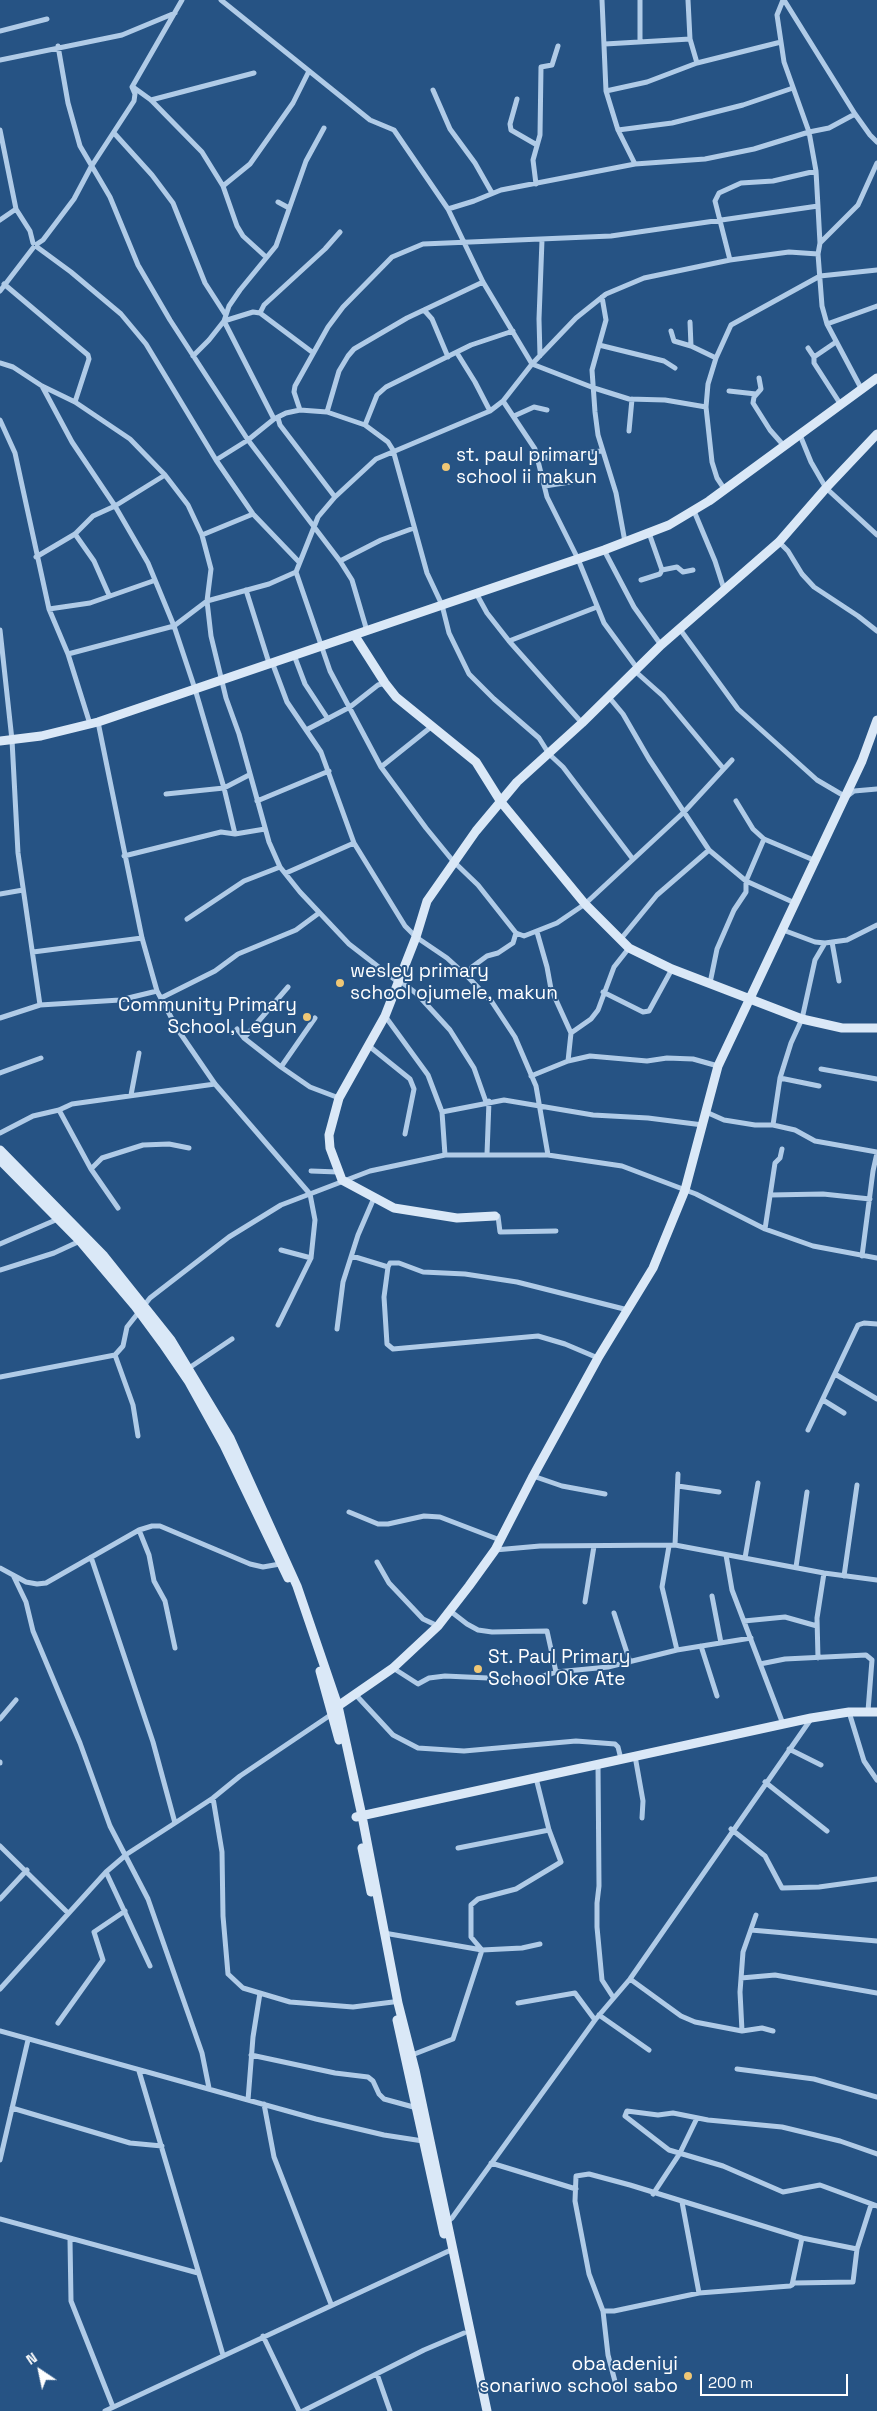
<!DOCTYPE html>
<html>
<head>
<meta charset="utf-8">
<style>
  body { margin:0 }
  #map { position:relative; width:877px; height:2411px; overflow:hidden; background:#265384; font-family:"Space Grotesk",sans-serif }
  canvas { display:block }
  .north { position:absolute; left:15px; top:2346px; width:50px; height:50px; -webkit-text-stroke:4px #265384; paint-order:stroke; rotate:326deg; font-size:14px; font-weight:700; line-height:20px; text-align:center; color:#fff }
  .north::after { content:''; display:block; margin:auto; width:18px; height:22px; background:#fff; clip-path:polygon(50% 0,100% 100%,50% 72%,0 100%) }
  .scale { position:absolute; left:700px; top:2374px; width:148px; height:22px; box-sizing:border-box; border:2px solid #fff; border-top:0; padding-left:6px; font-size:15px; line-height:18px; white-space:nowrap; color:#fff; -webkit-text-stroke:4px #265384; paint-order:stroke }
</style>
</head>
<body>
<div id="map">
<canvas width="877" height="2411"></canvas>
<div class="north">N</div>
<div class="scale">200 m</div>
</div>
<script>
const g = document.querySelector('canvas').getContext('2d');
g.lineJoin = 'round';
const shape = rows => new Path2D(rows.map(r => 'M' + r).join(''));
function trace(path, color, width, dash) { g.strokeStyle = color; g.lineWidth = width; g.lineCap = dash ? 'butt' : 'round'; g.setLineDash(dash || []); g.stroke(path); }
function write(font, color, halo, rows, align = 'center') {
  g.font = font + ' "Space Grotesk",sans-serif'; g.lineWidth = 4; g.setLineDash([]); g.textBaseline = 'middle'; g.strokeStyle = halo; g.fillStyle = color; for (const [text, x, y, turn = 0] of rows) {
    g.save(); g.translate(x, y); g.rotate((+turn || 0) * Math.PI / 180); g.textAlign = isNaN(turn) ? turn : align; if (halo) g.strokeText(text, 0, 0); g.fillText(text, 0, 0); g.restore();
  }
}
const street = shape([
  [221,0,370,120,394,130,448,209,483,282,532,364,594,388,629,399,665,400,706,407],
  [602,0,606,91,618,130,635,164],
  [688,0,690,39,697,63],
  [783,0,777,15,784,62,809,132,816,171,820,243,818,254,822,306,827,324,862,390],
  [784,0,855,114,870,135,877,142],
  [0,31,47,19],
  [640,42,640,0],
  [605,44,690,39],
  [58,46,68,103,80,146,110,197,138,265,170,320,248,440,340,561,352,580,367,631],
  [0,60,122,35,175,13],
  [133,87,151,100,202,152,223,186,237,226,243,236,266,257],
  [433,90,450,129,475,163,492,193],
  [606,91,647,82,697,63,781,42],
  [517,99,510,124,511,130,537,145],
  [151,100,254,73],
  [0,130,16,209,30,231,33,243],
  [618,130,672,123,743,105,793,88],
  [114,133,152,175,173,203,205,283,225,314],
  [536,184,533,160,540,135,541,67,552,65,558,46],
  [223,186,250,164,293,103,309,71,308,70],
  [278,202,289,208],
  [448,209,474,201,501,190,635,164,705,159,754,149,809,132,829,128,855,114],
  [0,220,16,209],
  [820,243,858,205,877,163],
  [37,244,43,240,74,199,91,167,134,101,135,94,132,87,182,0],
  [37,247,71,272,121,314,146,344,216,460,253,514,299,562],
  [730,260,715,201,719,193,741,183,773,181,816,171],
  [4,284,88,355,89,359,75,402],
  [0,291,33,248],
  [602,297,606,320,592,370,595,412,598,435,616,493,625,542],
  [424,310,432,319,448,357],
  [260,313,312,352],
  [690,322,691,346,716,358],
  [827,324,877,306],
  [671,331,674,341,691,346],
  [599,345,664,361,675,368],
  [808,348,814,357,836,342],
  [457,353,475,382,490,411],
  [193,356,209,340,224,321,253,312,260,313,264,305,325,249,340,232],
  [540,356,539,319,542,240],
  [814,357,814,363,841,405],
  [0,363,13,367,42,386,75,402,130,439,165,475,188,505,202,535,211,569,207,601,211,636,226,698,239,734,269,842,280,867,300,892,349,944,398,982],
  [759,378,761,389,754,397,753,403,770,430,785,447],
  [42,386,72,442,115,506,148,563,174,626,195,689,224,788,235,834],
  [729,391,756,394],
  [503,401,535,449,547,497,578,559,604,623,637,668],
  [300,410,294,392,295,386,328,327,343,307,392,257,423,244,611,236,818,206],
  [327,412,339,371,348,356,354,349,407,318,483,282],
  [514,416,534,407,547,410],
  [278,418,280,425,335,497],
  [274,419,224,321,229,306,240,290,276,246,306,161,324,128],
  [0,420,15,453,49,609,68,654,90,724],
  [365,425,377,395,386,387,471,345,513,331],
  [629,431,632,399],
  [800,435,811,462,826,488,877,535],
  [538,459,568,454,602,451],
  [216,460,248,440,274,419,286,413,300,410,327,412,365,425,388,442,393,450,427,573,442,605,449,633,469,674,494,699,539,738,549,754,563,767,632,858],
  [545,486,576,481],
  [725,490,717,478,712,462,706,407,708,384,716,358,731,325,820,276,877,270],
  [694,511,715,561,724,589],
  [649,533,662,570,677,567,683,572,693,570],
  [75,534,94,561,109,595],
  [202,535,253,514],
  [779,542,788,551,802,574,814,587,858,616,877,631],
  [604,550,634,607,661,645],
  [36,557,75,534,93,516,115,506,165,475],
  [340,561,381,540,414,528],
  [296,572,330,671,381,767,426,828,453,861,478,885,516,933,524,936,557,923,585,904,684,812,732,760],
  [641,580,660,574,662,570],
  [246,590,269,663],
  [476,593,487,613,509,641,582,723],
  [49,609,90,603,153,581],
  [679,628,738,709,817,780,846,797,854,791,877,789],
  [0,630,12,740,18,853,40,1005],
  [509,641,597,607],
  [68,654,174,626,207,601,269,584,296,572,318,517,335,497,376,459,490,411,503,401,532,364,576,318,606,294,644,278,730,260,789,252,818,254],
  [294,655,305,684,328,719],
  [272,662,287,702,321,752,354,843,405,926,416,937,447,958,468,977,492,1002,515,1037,536,1086,548,1155],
  [636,672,663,696,723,768],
  [608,696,623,714,649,759,709,850,746,881,795,903],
  [98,722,142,938,157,991,178,1030,215,1084,310,1194,315,1220,311,1258,278,1325],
  [308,729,350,707,378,685,385,683],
  [381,767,431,727],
  [166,794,224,788,249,775],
  [257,801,329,771],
  [736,801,753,829,764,839,816,861],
  [124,856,221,832,235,834,265,829],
  [286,873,354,843],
  [0,894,23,890],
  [187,919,244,881,280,867],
  [783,930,815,942,825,943,847,940,877,925],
  [537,932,547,967,551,989,571,1033,568,1061],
  [620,940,657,895,709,850],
  [832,942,839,981],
  [33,952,142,938],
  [468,977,472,967,487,956,498,953,513,943,516,933],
  [399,980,417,994,450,1030,474,1068,486,1102],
  [710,983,717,949,734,910,746,892,746,881,764,839],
  [603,992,643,1012,649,1011,672,969],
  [161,998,215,971,238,954,296,930,319,913],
  [385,1016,428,1075,442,1112,445,1155],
  [0,1018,40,1005,120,1000,157,991],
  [237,1029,244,1038,281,1067,310,1087,339,1098],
  [571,1033,591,1019,598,1010,614,967,629,948],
  [244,1038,288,987],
  [369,1046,410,1079,414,1089,405,1134],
  [281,1067,315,1018],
  [821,1069,877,1079],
  [0,1073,41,1058],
  [531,1076,568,1061,590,1056,647,1061,667,1058,693,1059,718,1066],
  [780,1078,819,1086],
  [131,1095,139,1053],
  [59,1110,91,1169,118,1208],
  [442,1112,504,1100,593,1115,648,1118,703,1125],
  [706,1112,724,1120,755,1125,773,1125,795,1130,815,1141,877,1152],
  [773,1125,780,1078,791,1043,802,1019,815,960,825,943],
  [0,1133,33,1116,59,1110,72,1104,215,1084],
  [487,1154,489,1101],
  [91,1169,102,1158,143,1145,169,1144,189,1148],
  [311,1171,338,1172],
  [770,1195,823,1194,870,1199],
  [495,1216,498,1216,500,1232,556,1231],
  [765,1229,775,1163,780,1158,782,1149],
  [0,1244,58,1219],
  [281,1250,311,1258],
  [352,1256,388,1267],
  [862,1256,873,1171,877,1153],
  [0,1270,54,1253,80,1241],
  [337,1329,343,1282,358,1235,374,1198],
  [115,1355,133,1405,138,1436],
  [598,1358,565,1344,538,1336,393,1349,387,1344,384,1297,388,1267,390,1263,399,1263,423,1272,465,1274,517,1282,628,1310],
  [189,1368,232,1339],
  [835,1374,877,1399],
  [0,1377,115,1355,123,1346,127,1327,150,1298,229,1237,281,1205,370,1171,445,1155,548,1155,622,1166,696,1194,765,1229,813,1246,877,1258],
  [823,1400,844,1413],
  [808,1430,858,1325,864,1323,877,1324],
  [533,1476,562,1486,605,1494],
  [678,1486,719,1492],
  [349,1512,378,1524,388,1524,424,1516,440,1517,500,1540],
  [139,1530,149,1555,154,1581,165,1601,175,1648],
  [675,1545,678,1474],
  [669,1546,662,1587,677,1650],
  [495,1550,540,1546,675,1545,824,1573,877,1580],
  [726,1555,732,1590,783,1724],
  [91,1557,153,1742,175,1823],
  [745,1558,758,1483],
  [377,1562,389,1583,423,1619,438,1626],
  [796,1567,807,1492],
  [0,1568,26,1582,37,1584,46,1583,139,1530,152,1526,160,1526,250,1564,263,1567,280,1564],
  [844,1576,857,1485],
  [14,1577,26,1602,33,1631,80,1743,110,1826,148,1899,202,2053,209,2088],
  [712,1596,721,1643],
  [585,1602,594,1546],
  [449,1610,467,1624,478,1630,492,1632,547,1631,556,1672],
  [614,1613,630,1662],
  [744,1621,785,1617,817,1626],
  [701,1646,717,1696],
  [818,1658,817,1618,824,1573],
  [760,1664,785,1659,866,1655,872,1660,868,1711],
  [393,1668,418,1684,429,1678,445,1676,531,1680,556,1672,608,1667,677,1650,751,1638],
  [355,1694,393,1735,418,1748,464,1751,576,1741,615,1744,618,1747,621,1759],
  [849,1712,864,1761,877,1780],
  [0,1719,16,1700],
  [789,1749,821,1765],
  [635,1756,643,1801,642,1818],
  [0,1762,0,1763],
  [598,1764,599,1886,597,1903,597,1927,602,1980,613,1997],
  [765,1782,827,1831],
  [213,1798,222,1852,223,1916,228,1974,243,1988,290,2002,353,2007,393,2002],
  [731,1829,765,1856,782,1888,819,1887,877,1879],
  [0,1846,68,1913],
  [458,1848,549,1830],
  [106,1872,150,1966],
  [0,1899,27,1870],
  [751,1930,877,1941],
  [384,1933,482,1950,522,1948,540,1944],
  [482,1950,471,1937,471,1905,478,1899,516,1889,561,1862,549,1830,536,1778],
  [741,1978,775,1975,877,1993],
  [630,1979,681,2016,695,2022,742,2031,762,2028,773,2031],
  [0,1989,106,1872,127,1854,175,1823,213,1798,240,1776,332,1714],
  [518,2003,575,1993,595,2020],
  [599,2015,649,2050],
  [58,2023,103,1960,94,1932,125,1911],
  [0,2031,316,2119,384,2135,423,2141],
  [742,2031,740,1992,743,1952,756,1915],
  [251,2055,335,2073,368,2077,373,2081,379,2094,384,2099,417,2108],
  [412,2055,453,2039,482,1950],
  [737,2069,814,2079,877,2097],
  [139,2071,223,2355],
  [248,2100,253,2037,260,1993],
  [264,2104,274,2157,331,2304],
  [12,2108,130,2143,162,2146],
  [877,2154,840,2141,782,2127,708,2120,673,2113,658,2115,627,2111,625,2116,669,2150,723,2166,783,2192,820,2185,877,2206],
  [0,2160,28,2040],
  [491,2163,576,2189],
  [653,2194,680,2153,697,2118],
  [682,2202,699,2293],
  [0,2219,198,2273],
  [447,2222,452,2218,595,2020,630,1979,811,1719],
  [802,2238,857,2249],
  [70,2240,71,2301,113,2407],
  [792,2285,802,2238,630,2185,589,2174,576,2176,575,2201,589,2274,603,2311,614,2311,699,2293,790,2286,792,2285,794,2283,853,2282,857,2249,871,2205],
  [603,2311,608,2355,617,2389],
  [263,2336,299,2411],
  [377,2374,390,2411],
  [105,2411,453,2249],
  [303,2411,424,2350,464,2333]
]);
const secondary = shape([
  [355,636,385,683,396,697,476,762,501,802,585,904,629,948,672,969,802,1019,842,1028,877,1028],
  [0,741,41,736,98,722,604,550,669,525,709,501,877,378],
  [0,1150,104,1256,171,1340,230,1438,297,1586,338,1706,362,1816,398,2003,415,2070,487,2411],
  [0,1160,80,1241,135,1306,163,1344,189,1382,224,1445,288,1578],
  [495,1216,457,1218,394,1208,342,1180,330,1148,329,1135,339,1098,385,1016,416,937,427,901,476,831,517,782,582,723,661,645,779,542,826,488,877,434],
  [320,1671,339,1740],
  [338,1706,393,1668,438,1626,469,1586,495,1550,532,1478,598,1358,653,1268,685,1190,718,1066,862,761,877,720],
  [356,1817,811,1718,849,1712,877,1712],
  [362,1848,371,1892],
  [397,2020,444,2234]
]);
const markers = [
  [446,467,5,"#f0c775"],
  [340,983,5,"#f0c775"],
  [307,1017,5,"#f0c775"],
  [478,1669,5,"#f0c775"],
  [688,2376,5,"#f0c775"]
];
const poiNames = [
  ["st. paul primary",456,456],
  ["school ii makun",456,478],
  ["wesley primary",350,972],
  ["school ojumele, makun",350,994],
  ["Community Primary",297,1006,"right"],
  ["School, Legun",297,1028,"right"],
  ["St. Paul Primary",488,1658],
  ["School Oke Ate",488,1680],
  ["oba adeniyi",678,2365,"right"],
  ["sonariwo school sabo",678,2387,"right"]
];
trace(street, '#b0cbe7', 5);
trace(secondary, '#dae8f7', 9);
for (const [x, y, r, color] of markers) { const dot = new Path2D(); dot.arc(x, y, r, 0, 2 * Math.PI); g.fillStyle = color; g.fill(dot); trace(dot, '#265384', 2); }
write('19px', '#fff', '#265384', poiNames, 'left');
</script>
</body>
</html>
